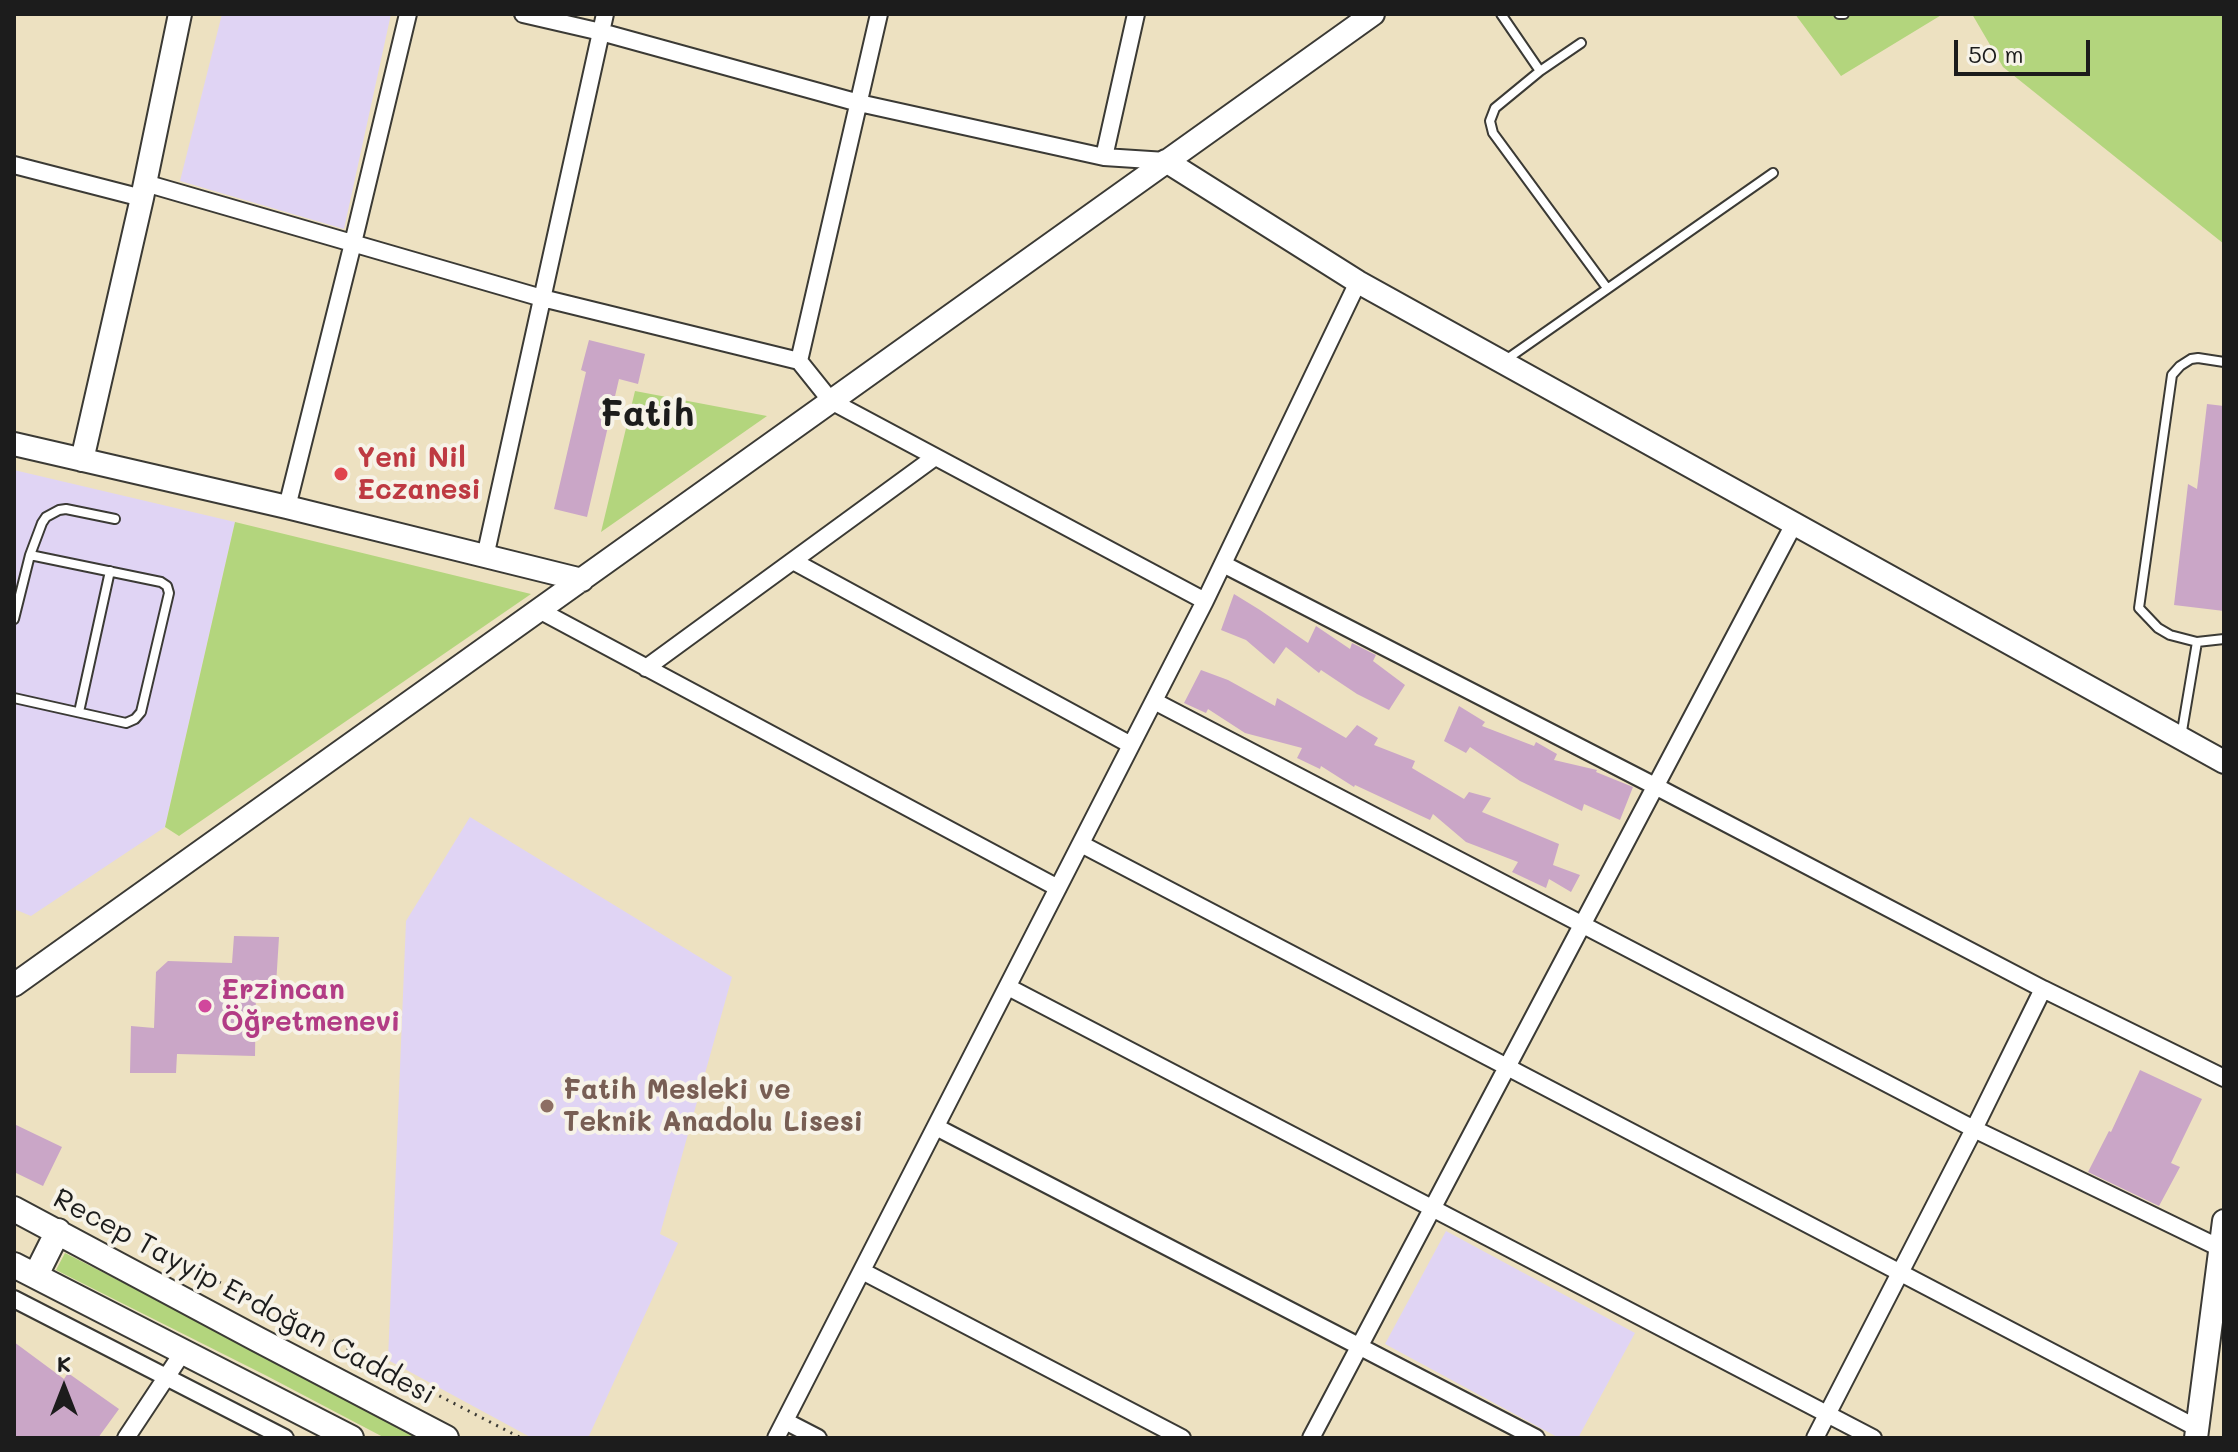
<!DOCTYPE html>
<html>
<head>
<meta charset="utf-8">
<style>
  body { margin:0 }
  #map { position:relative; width:2238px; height:1452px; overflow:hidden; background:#ede1c1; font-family:Mali,sans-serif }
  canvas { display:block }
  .frame { position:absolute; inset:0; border:16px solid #1c1c1c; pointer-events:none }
  .north { position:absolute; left:24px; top:1348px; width:80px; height:80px; -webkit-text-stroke:6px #f7f3e8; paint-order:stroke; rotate:0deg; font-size:22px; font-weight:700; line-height:32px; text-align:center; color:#1c1c1c }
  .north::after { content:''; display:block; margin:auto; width:28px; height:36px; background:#1c1c1c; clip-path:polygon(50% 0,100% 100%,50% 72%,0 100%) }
  .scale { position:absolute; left:1954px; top:40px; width:136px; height:36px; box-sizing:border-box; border:4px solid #1c1c1c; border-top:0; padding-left:10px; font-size:24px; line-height:28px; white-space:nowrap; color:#1c1c1c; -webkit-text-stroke:6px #f7f3e8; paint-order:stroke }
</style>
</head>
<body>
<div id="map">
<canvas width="2238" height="1452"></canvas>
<div class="frame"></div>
<div class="north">K</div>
<div class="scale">50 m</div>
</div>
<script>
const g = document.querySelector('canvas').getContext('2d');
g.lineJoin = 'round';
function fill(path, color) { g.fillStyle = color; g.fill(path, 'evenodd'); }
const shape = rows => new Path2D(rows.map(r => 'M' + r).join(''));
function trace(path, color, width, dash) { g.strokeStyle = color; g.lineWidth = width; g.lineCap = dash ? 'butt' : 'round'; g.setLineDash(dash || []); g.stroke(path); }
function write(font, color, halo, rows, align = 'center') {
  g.font = font + ' Mali,sans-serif'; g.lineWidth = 8; g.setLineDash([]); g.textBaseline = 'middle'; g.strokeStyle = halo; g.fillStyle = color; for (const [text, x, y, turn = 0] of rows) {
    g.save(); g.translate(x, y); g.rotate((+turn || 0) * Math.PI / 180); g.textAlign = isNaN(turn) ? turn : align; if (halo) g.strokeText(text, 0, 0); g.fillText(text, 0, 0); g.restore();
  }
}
const built = shape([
  [222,14,391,14,344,229,180,181],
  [14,470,235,522,165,827,31,916,14,909],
  [470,817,732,977,660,1234,678,1243,588,1438,532,1438,388,1360,406,921],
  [1446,1231,1635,1333,1578,1438,1559,1438,1385,1344]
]);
const green = shape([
  [1795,14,1943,14,1841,76],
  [1972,14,2224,14,2224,244,2003,67],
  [635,391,767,416,601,532],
  [235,522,531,594,179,836,165,827],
  [65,1253,277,1361,422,1438,385,1438,267,1376,56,1270]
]);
const building = shape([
  [589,340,645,354,638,384,619,379,587,517,554,509,586,372,581,370],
  [2207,404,2224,406,2224,611,2174,605,2188,484,2197,489],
  [1234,594,1260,610,1308,643,1316,626,1350,649,1352,643,1376,655,1373,661,1405,685,1389,710,1357,694,1321,670,1319,673,1286,647,1274,664,1246,640,1221,630],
  [1201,670,1228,680,1275,706,1277,698,1346,738,1357,725,1378,738,1374,745,1415,761,1412,768,1464,799,1469,792,1491,798,1482,812,1559,844,1553,865,1580,875,1571,892,1549,879,1546,888,1512,872,1518,862,1466,842,1433,814,1430,820,1355,785,1354,787,1321,766,1320,769,1297,758,1302,748,1245,733,1208,709,1206,713,1184,703],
  [1459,706,1485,722,1482,726,1534,746,1536,742,1557,754,1554,760,1597,770,1596,772,1633,787,1620,820,1584,804,1582,811,1520,781,1470,747,1466,753,1444,741],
  [234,936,279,937,276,985,256,985,255,1056,177,1054,176,1073,130,1073,131,1026,154,1028,156,972,168,961,232,963],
  [2140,1070,2202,1099,2171,1163,2180,1167,2159,1206,2088,1172,2109,1131,2111,1132],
  [14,1124,62,1147,43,1186,14,1172],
  [14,1342,64,1379,68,1373,119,1409,98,1438,14,1438]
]);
const path = shape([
  [219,1282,521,1438]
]);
const lane = shape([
  [1501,14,1540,71],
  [1839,14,1844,14],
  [1581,43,1540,71,1495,108,1490,121,1493,133,1607,288],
  [1507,359,1773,173],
  [2224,362,2198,358,2191,359,2180,366,2172,375,2139,608,2158,628,2170,635,2197,642,2224,639],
  [14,619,30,555,42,523,46,517,59,510,66,509,115,519],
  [14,698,126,723,135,719,141,712,169,593,167,586,161,582,30,555],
  [79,712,110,571],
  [2181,737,2197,642]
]);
const street = shape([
  [523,14,601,32,859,103,1104,157,1166,161],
  [879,14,799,361,831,401,1205,601],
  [1104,157,1136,14],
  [14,165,142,198],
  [145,183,542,298,799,361],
  [287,507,353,243,408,14],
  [485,557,605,14],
  [793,561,1131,745],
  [1223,564,1655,786,2043,989,2224,1078],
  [539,610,1058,888],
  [646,668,935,457],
  [1154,701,1974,1129,2220,1248],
  [1081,844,2197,1428],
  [1008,987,1873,1438],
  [936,1127,1536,1438],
  [862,1271,1182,1438],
  [14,1299,285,1438],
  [785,1421,818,1438],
  [126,1438,183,1352],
  [776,1438,1205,601,1358,282],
  [1311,1438,1794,524],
  [1815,1438,1974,1129,2043,989]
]);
const secondary = shape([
  [1166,161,1358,282,2224,762],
  [14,444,287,507,582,580],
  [82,460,142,198,180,14],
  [14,985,1373,14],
  [2196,1438,2224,1221]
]);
const primary = shape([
  [14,1209,257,1339,446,1438],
  [14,1265,351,1438],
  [36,1275,58,1231]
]);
const markers = [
  [341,474,8,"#e0444e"],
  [205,1006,8,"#d1479c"],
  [547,1106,8,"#8d6e63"]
];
const healthNames = [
  ["Yeni Nil",357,458],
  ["Eczanesi",357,490]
];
const hotelNames = [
  ["Erzincan",221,990],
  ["Öğretmenevi",221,1022]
];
const educationNames = [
  ["Fatih Mesleki ve",563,1090],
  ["Teknik Anadolu Lisesi",563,1122]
];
const streetNames = [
  ["Recep Tayyip Erdoğan Caddesi",244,1297,28]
];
const districtNames = [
  ["Fatih",647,415]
];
fill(built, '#e0d4f4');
fill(green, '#b3d57d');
fill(building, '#caa6c7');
trace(lane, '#3b3a35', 12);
trace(street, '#3b3a35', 20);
trace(secondary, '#3b3a35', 26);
trace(primary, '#3b3a35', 28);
trace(path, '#3b3a35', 3, [2, 6]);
trace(lane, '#fff', 8);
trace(street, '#fff', 16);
trace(secondary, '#fff', 22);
trace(primary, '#fff', 24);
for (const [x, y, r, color] of markers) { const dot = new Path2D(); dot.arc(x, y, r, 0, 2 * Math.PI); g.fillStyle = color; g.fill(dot); trace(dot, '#f7f3e8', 3); }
write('bold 28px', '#be3a42', '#f7f3e8', healthNames, 'left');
write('bold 28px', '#b23c85', '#f7f3e8', hotelNames, 'left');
write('bold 28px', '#785e54', '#f7f3e8', educationNames, 'left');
write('28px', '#1c1c1c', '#f7f3e8', streetNames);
write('bold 36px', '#1c1c1c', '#f7f3e8', districtNames);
</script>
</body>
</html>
